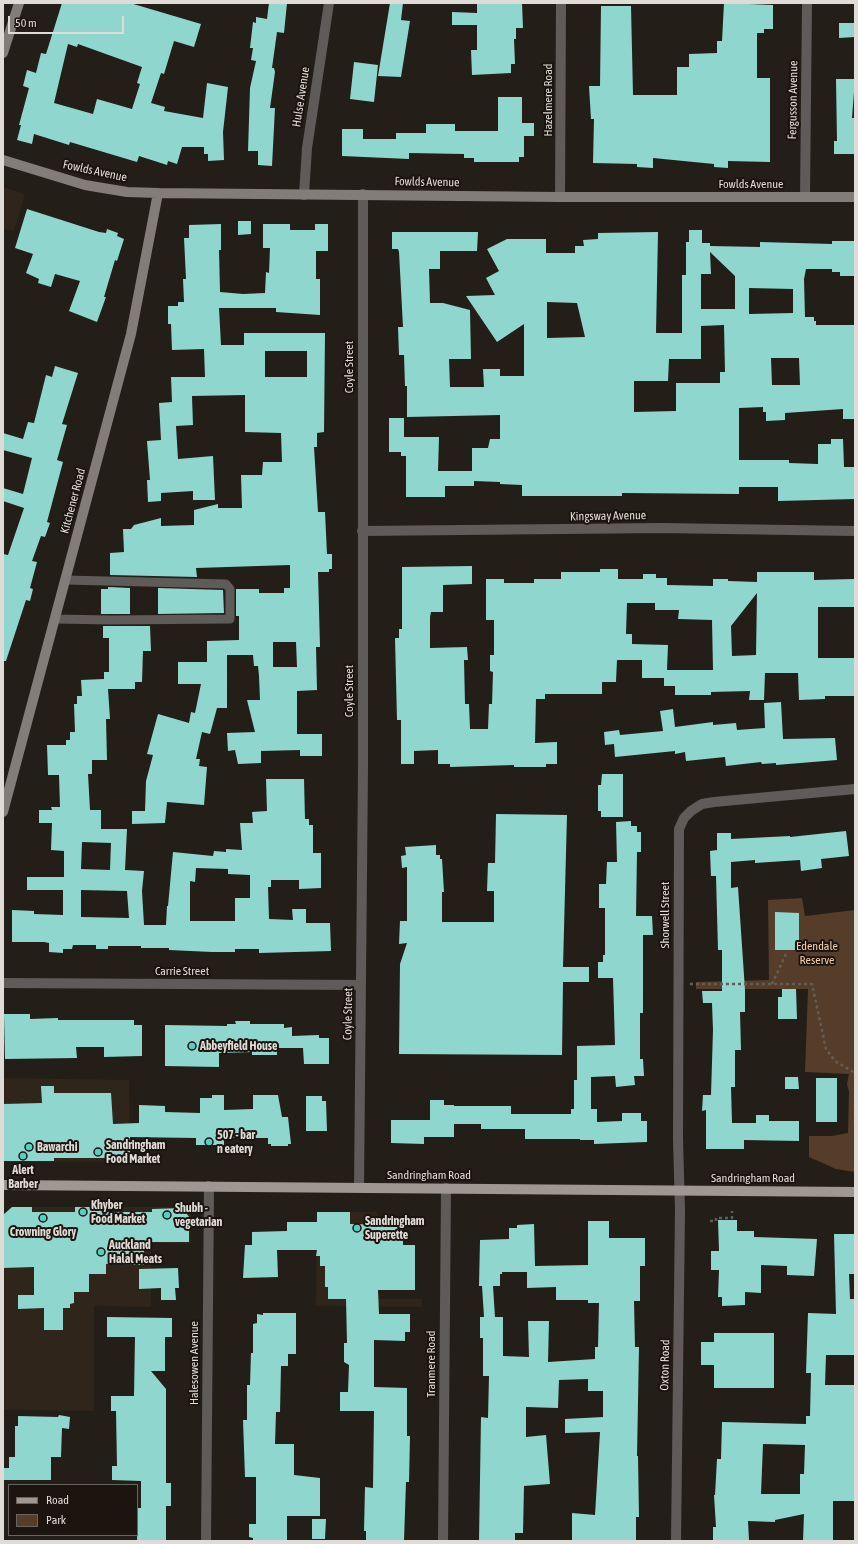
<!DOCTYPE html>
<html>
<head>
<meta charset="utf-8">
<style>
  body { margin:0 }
  #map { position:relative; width:858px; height:1544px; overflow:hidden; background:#241e18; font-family:"Asap Condensed",sans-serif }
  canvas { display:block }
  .frame { position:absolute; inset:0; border:4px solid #dfdbd7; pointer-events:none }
  .legend { position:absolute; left:8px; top:1484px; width:130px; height:52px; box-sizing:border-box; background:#1b140f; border:1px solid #69645f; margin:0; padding:5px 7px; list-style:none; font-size:12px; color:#dfdbd7 }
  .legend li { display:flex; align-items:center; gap:8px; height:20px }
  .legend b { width:20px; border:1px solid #69645f }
  .scale { position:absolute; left:8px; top:16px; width:116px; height:18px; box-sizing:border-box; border:2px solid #dfdbd7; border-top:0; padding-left:5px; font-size:12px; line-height:14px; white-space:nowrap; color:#dfdbd7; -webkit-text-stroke:3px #1b140f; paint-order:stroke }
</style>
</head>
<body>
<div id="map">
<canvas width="858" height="1544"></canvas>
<div class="frame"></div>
<ul class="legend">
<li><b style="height:5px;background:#9f9892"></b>Road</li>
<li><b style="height:11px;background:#563d29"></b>Park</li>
</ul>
<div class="scale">50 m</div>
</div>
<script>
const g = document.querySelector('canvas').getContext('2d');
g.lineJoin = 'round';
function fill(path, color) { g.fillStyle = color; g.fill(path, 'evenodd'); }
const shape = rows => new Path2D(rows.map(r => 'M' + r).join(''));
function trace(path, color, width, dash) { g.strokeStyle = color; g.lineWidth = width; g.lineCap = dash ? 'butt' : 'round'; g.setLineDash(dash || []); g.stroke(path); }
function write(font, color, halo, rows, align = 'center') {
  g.font = font + ' "Asap Condensed",sans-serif'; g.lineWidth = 4; g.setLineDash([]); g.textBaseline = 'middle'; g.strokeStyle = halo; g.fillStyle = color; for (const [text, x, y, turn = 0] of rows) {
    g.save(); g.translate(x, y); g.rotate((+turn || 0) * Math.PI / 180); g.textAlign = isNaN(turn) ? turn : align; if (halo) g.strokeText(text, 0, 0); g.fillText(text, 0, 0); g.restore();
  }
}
const built = shape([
  [3,187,25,194,14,231,3,228],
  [3,1078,129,1080,130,1162,3,1162],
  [12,1207,183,1207,191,1215,191,1244,151,1243,151,1307,94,1306,94,1411,3,1410,3,1215],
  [317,1212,377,1212,376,1299,422,1299,422,1307,316,1306]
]);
const green = shape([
  [802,898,805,916,855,910,855,1172,836,1169,809,1157,809,1136,832,1136,848,1133,849,1092,847,1084,849,1074,805,1072,808,989,696,989,696,982,769,980,768,900]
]);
const building = shape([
  [62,3,130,3,201,24,194,47,174,41,164,74,161,73,151,103,165,107,164,111,203,118,207,83,228,87,223,132,224,160,208,161,208,154,204,154,204,147,182,147,177,164,168,161,167,165,139,156,137,162,70,142,69,145,34,134,32,144,17,140,21,125,19,125,29,88,23,86,27,70,36,73,41,53,46,54],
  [68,44,77,47,78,44,142,67,137,83,140,84,132,109,97,99,93,114,54,103],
  [269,3,287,3,284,33,277,32,272,68,274,68,275,72,270,108,275,108,272,166,258,165,258,151,248,151,250,88,256,61,251,60,253,48,250,48,253,22,256,23,256,17,267,19],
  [390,3,403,3,401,20,410,21,401,77,378,76],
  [477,3,522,3,523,28,516,28,516,39,514,39,515,64,511,64,511,73,472,75,471,50,477,50,477,25,452,25,452,12,477,13],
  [724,3,773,5,773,29,764,29,764,33,757,33,757,78,770,78,770,162,728,161,728,168,714,167,714,164,653,158,653,168,637,167,637,164,593,163,594,119,591,119,589,86,600,86,601,6,631,6,633,95,677,95,677,67,689,67,689,54,717,53,717,41,722,41],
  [839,23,855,23,855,37,839,38],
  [354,62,378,65,374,102,350,99],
  [836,79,855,79,852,118,855,118,855,154,834,154,834,141,837,141],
  [498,97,522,97,522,123,534,123,534,136,524,136,524,157,519,157,519,162,474,162,474,158,464,158,464,154,409,153,409,159,342,156,342,129,363,129,363,139,396,139,396,133,426,133,426,124,455,124,455,131,498,131],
  [27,209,99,232,106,233,107,229,118,233,117,236,124,239,117,261,115,260,104,297,106,297,97,322,69,311,80,281,55,274,51,287,38,283,39,279,26,273,33,254,15,248],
  [238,221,251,221,251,234,238,235],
  [221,224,221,250,219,250,220,292,243,294,265,293,266,272,269,273,270,248,263,248,263,224,290,224,290,230,315,230,315,224,328,224,328,251,316,251,316,279,320,279,320,315,276,312,276,308,219,308,221,345,244,345,244,333,325,333,324,432,317,433,317,447,314,447,318,512,325,512,327,554,332,554,332,569,329,569,329,572,318,572,320,647,316,647,317,690,297,691,297,734,322,734,322,756,300,756,300,750,261,751,261,763,238,764,235,750,228,751,227,733,255,732,247,700,260,700,259,676,258,666,254,666,253,655,227,655,227,708,217,708,210,734,202,732,196,759,200,759,199,766,207,767,204,805,167,802,165,823,132,824,132,811,145,811,146,781,153,755,147,754,158,714,189,723,191,712,195,713,201,684,178,684,178,662,207,662,207,641,239,640,239,616,236,616,236,589,259,589,259,593,284,593,284,588,290,588,290,565,196,568,197,577,110,575,110,553,124,552,123,529,131,529,134,525,161,518,161,526,194,525,194,510,218,504,218,508,242,508,241,475,262,475,263,462,282,462,281,433,245,432,245,395,192,396,193,425,176,426,178,459,213,456,215,500,193,500,193,491,161,493,161,501,148,502,147,480,150,480,147,441,161,440,159,403,172,402,171,377,205,377,204,349,172,350,171,324,168,324,168,306,178,306,178,302,184,302,183,279,186,279,184,238,189,238,189,225],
  [265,351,307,351,307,377,265,377],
  [273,642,296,642,297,667,273,667],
  [689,230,702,230,702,243,710,243,710,246,760,247,760,242,832,244,832,241,855,241,855,276,840,276,840,272,832,272,832,269,806,269,804,279,805,317,814,317,814,321,816,321,816,325,855,325,855,419,843,419,843,409,785,413,785,420,766,421,766,412,763,412,763,407,739,408,739,460,789,460,789,463,818,464,818,444,831,444,831,439,843,439,844,467,855,467,855,499,778,501,778,487,739,487,739,494,622,493,622,496,522,496,522,485,500,484,500,482,474,481,474,486,445,486,445,497,406,497,406,456,401,456,401,452,389,452,389,418,404,418,404,437,439,437,438,471,472,471,472,448,488,448,490,439,500,439,500,415,407,417,407,386,405,386,404,355,399,355,398,327,403,327,399,252,398,249,392,249,392,232,478,232,477,251,440,251,440,269,429,269,430,303,443,303,470,310,471,359,449,359,450,387,484,387,483,369,500,369,500,376,524,376,524,324,497,342,466,296,495,295,486,278,499,271,487,249,507,239,546,239,546,253,575,253,575,246,584,246,583,240,598,239,598,233,658,232,656,333,682,333,682,275,686,275,686,242,689,242],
  [710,252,735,276,735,309,701,309,701,274,711,274],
  [749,288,793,289,793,313,749,314],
  [547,302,577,303,585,337,547,338],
  [724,325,725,372,720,372,720,383,676,383,676,411,634,412,634,381,668,381,669,359,701,359,701,326],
  [771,358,799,358,800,385,772,385],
  [55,366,78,373,62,424,67,425,57,460,63,462,47,522,50,523,45,537,41,536,32,561,37,562,30,588,33,589,30,601,26,600,6,661,3,661,3,554,8,555,24,508,3,501,3,488,23,494,32,458,3,450,3,433,23,439,28,422,34,423,46,375,52,377],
  [472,566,472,584,443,585,443,612,431,612,430,617,430,648,467,647,468,660,464,660,465,704,469,704,470,729,488,729,489,704,492,704,493,672,490,671,490,655,494,655,494,620,486,620,486,579,504,579,504,583,534,583,534,579,561,579,561,572,600,572,600,569,618,569,618,579,643,579,643,574,656,574,656,578,667,578,667,585,713,586,713,579,728,579,728,581,757,582,757,572,814,572,814,580,855,579,855,607,818,607,818,658,855,658,854,696,825,696,825,699,799,700,798,673,765,673,764,700,749,700,750,691,711,692,711,695,675,695,675,686,664,686,664,678,642,678,642,660,617,660,616,682,602,682,602,694,545,694,545,699,536,699,535,743,557,742,557,764,546,764,546,767,514,767,514,765,450,767,450,764,438,764,438,750,414,751,414,764,401,764,401,720,397,720,395,638,399,638,399,629,402,629,402,567],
  [757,593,756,655,732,656,731,626],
  [627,603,655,603,655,610,679,610,678,619,712,620,713,670,667,670,668,645,632,644,632,634,626,634],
  [108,587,130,588,130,614,101,614,101,589,108,589],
  [158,588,223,590,224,613,158,614],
  [103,626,150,626,151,651,143,651,142,682,135,682,135,689,108,689,110,719,106,719,107,760,92,760,92,774,88,774,90,810,101,810,101,829,127,829,125,870,144,871,142,891,144,925,166,925,167,906,168,906,173,852,213,856,214,851,226,852,226,849,242,850,240,823,253,823,252,812,267,811,266,779,304,779,305,819,309,819,309,825,313,825,313,853,321,853,321,888,299,889,299,880,271,880,271,887,268,887,269,919,293,920,292,909,306,909,306,923,330,923,331,951,259,953,259,949,235,949,235,952,212,952,169,950,169,948,141,948,141,946,108,946,108,949,96,949,96,945,73,945,72,949,63,949,63,953,49,952,49,943,44,942,12,942,12,910,34,911,34,914,63,915,63,890,27,890,27,877,64,877,64,851,51,850,52,823,39,823,39,810,52,810,51,807,60,807,59,775,48,775,47,745,66,745,66,740,70,740,70,732,75,732,74,704,77,704,77,696,82,696,81,680,104,679,104,672,109,672,109,638,103,638],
  [82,842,111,843,110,870,81,869],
  [196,868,228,869,228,874,250,875,250,898,235,898,235,921,190,921,190,881,195,882],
  [81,890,127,891,129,918,81,917],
  [781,702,783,739,835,738,837,760,776,765,776,763,762,764,761,762,726,766,725,757,686,761,685,752,675,754,675,751,615,757,614,744,605,745,604,732,619,730,620,735,663,731,660,711,673,709,675,727,713,722,713,725,736,723,737,730,765,728,764,703],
  [602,774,623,774,623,817,601,817,601,811,598,811,598,785,601,785],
  [496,814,567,815,563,967,589,967,589,982,563,982,562,1055,399,1054,400,964,407,943,399,944,400,921,407,921,407,867,402,868,401,856,406,855,405,847,436,845,436,855,440,855,440,859,442,859,444,892,442,892,442,922,494,922,494,891,487,891,488,863,495,863],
  [631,821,631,826,637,826,637,832,641,832,641,852,637,852,636,916,652,916,653,935,643,935,643,1013,640,1013,640,1059,643,1059,644,1076,634,1076,635,1085,616,1087,615,1076,591,1077,591,1109,597,1109,597,1122,622,1121,622,1113,641,1113,641,1121,647,1121,647,1142,594,1144,594,1140,580,1140,580,1139,525,1139,525,1129,481,1129,481,1124,454,1124,454,1137,424,1137,424,1144,391,1143,391,1120,430,1120,430,1100,444,1100,444,1105,454,1105,454,1106,511,1106,511,1114,571,1114,571,1109,574,1109,574,1080,577,1080,577,1046,615,1045,613,978,598,978,598,962,603,962,603,955,605,955,605,908,599,908,599,884,606,884,607,862,617,862,616,822],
  [846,831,849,856,821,859,822,868,801,871,800,860,755,863,755,860,731,862,731,888,738,887,745,990,745,1012,740,1012,741,1050,735,1050,735,1087,731,1087,732,1123,756,1123,756,1115,769,1115,769,1121,799,1121,799,1141,744,1140,744,1149,706,1149,706,1110,702,1111,703,1095,711,1095,713,1030,712,1003,703,1003,702,991,722,991,722,950,718,950,716,876,711,876,710,851,717,850,717,833,731,833,731,839,790,836,790,837],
  [775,912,799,913,799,950,775,950],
  [782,989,796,989,797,1019,778,1019,778,997,782,997],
  [4,1014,30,1014,30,1019,58,1018,58,1020,134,1020,134,1025,142,1025,142,1056,104,1057,104,1047,76,1047,77,1058,5,1059],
  [235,1021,250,1021,250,1024,284,1024,284,1028,292,1027,292,1036,319,1035,319,1038,329,1038,329,1064,304,1064,303,1048,277,1048,277,1055,252,1055,252,1052,219,1053,219,1067,165,1066,165,1025,227,1026,227,1024,236,1024],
  [785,1077,798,1077,799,1089,785,1089],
  [816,1078,837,1078,837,1122,816,1122],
  [41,1086,54,1086,54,1093,111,1093,113,1124,139,1123,139,1105,165,1106,165,1112,200,1113,200,1098,212,1098,212,1095,224,1095,224,1110,253,1109,253,1095,278,1095,282,1117,288,1117,291,1144,288,1144,288,1146,271,1146,271,1144,268,1144,268,1138,224,1138,224,1145,196,1145,196,1138,130,1137,130,1158,54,1158,54,1161,3,1161,3,1104,42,1103],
  [306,1096,322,1096,322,1101,326,1101,327,1131,306,1131],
  [12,1207,32,1207,32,1212,75,1212,75,1207,106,1207,106,1212,152,1212,152,1209,183,1208,189,1217,189,1242,144,1242,144,1265,106,1264,106,1274,89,1274,89,1292,74,1292,74,1303,70,1304,70,1308,63,1308,63,1330,44,1330,44,1308,18,1309,18,1295,34,1295,34,1267,3,1268,3,1215],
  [317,1212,350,1212,350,1224,387,1225,387,1227,397,1227,398,1229,403,1229,403,1245,415,1245,415,1290,378,1290,379,1314,410,1314,410,1332,405,1332,405,1341,374,1340,374,1387,407,1388,407,1436,410,1436,409,1482,406,1482,404,1541,366,1541,366,1531,364,1531,365,1487,373,1488,374,1411,340,1411,340,1392,348,1392,349,1365,344,1362,344,1343,347,1343,346,1299,328,1299,328,1287,325,1287,325,1266,320,1266,320,1256,316,1256,317,1250,277,1250,278,1277,243,1278,245,1245,252,1245,252,1232,287,1231,287,1222,317,1222],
  [718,1220,737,1220,737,1231,754,1231,754,1237,817,1239,814,1276,787,1275,787,1266,761,1265,761,1293,745,1292,745,1305,722,1306,722,1297,718,1297,719,1270,711,1270,711,1251,719,1251],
  [588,1221,609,1221,609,1238,645,1238,645,1266,640,1266,640,1301,634,1301,635,1347,639,1347,637,1456,638,1456,639,1517,636,1517,636,1541,572,1541,572,1513,595,1515,600,1432,565,1433,565,1419,603,1417,603,1391,588,1391,588,1379,559,1380,558,1408,526,1407,526,1437,546,1435,550,1484,524,1486,523,1533,515,1533,515,1540,479,1541,481,1417,488,1418,489,1376,483,1376,483,1338,480,1338,480,1317,484,1317,482,1286,490,1286,479,1286,480,1240,509,1239,509,1228,517,1228,517,1225,534,1224,535,1266,588,1265],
  [502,1272,527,1272,527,1288,556,1287,556,1300,588,1300,588,1303,599,1303,598,1347,595,1347,595,1359,548,1362,549,1321,528,1321,529,1357,503,1356,503,1317,495,1317,493,1286,500,1286,500,1274,502,1274],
  [834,1234,855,1234,855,1274,849,1274,850,1299,855,1299,855,1355,826,1355,825,1385,855,1385,855,1501,833,1501,833,1541,803,1541,804,1514,775,1520,775,1522,748,1521,749,1540,713,1541,713,1527,716,1527,714,1495,715,1495,717,1459,721,1459,722,1422,806,1424,806,1416,810,1416,811,1373,806,1373,808,1313,836,1314],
  [763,1444,805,1445,804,1474,800,1474,800,1494,761,1494],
  [178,1268,179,1288,175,1288,176,1300,161,1300,161,1288,139,1289,139,1269],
  [263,1313,296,1313,296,1354,288,1354,288,1366,281,1366,280,1412,276,1412,275,1444,294,1444,294,1475,320,1478,320,1516,287,1516,287,1541,253,1541,253,1538,249,1537,249,1524,256,1524,256,1477,245,1477,243,1420,247,1420,247,1385,250,1385,251,1353,253,1353,253,1324,257,1323,257,1314,263,1315],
  [107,1317,172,1318,172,1337,165,1337,165,1371,151,1371,166,1389,166,1483,171,1483,171,1506,166,1506,166,1541,137,1541,138,1508,141,1508,141,1481,112,1480,112,1466,117,1466,116,1411,111,1411,111,1396,134,1396,135,1337,107,1337],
  [714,1333,774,1333,774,1388,714,1388,714,1365,701,1365,701,1342,714,1342],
  [59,1415,70,1417,69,1429,62,1428,61,1457,51,1457,51,1480,4,1480,4,1468,9,1468,9,1457,15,1457,15,1426,18,1426,18,1416,58,1417],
  [312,1519,326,1519,325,1539,312,1539]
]);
const path = shape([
  [690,984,812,984,826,1049,835,1061,855,1073],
  [772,984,787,952],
  [710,1221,716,1221,716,1218,732,1218,732,1211]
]);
const lane = shape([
  [55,619,111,620,230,619,230,589,226,584,65,580]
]);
const street = shape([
  [304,195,307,148,329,3],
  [805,196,807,3],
  [560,197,561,3],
  [362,531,662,528,855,531],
  [3,983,361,985],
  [359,1187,363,768,363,194],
  [206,1541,209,1186],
  [443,1541,446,1188],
  [676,1541,680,1210,678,1139,679,829,684,818,691,811,702,804,714,802,855,789]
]);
const secondary = shape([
  [3,53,19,3],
  [3,160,85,185,127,192,158,193,560,197,855,197],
  [3,812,131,334,158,193]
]);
const primary = shape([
  [3,1185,855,1192]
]);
const markers = [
  [192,1046,4,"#57cec2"],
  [209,1142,4,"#57cec2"],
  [29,1147,4,"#57cec2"],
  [98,1152,4,"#57cec2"],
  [23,1156,4,"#57cec2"],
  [83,1212,4,"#57cec2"],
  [167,1215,4,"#57cec2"],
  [43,1218,4,"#57cec2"],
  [357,1228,4,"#57cec2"],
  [101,1252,4,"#57cec2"]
];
const streetNames = [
  ["Hulse Avenue",301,97,-81],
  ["Hazelmere Road",548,100,-90],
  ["Fergusson Avenue",793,100,-89],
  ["Fowlds Avenue",95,171,12],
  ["Fowlds Avenue",427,182,1],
  ["Fowlds Avenue",751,184],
  ["Coyle Street",349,367,-90],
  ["Kitchener Road",73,501,-75],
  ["Kingsway Avenue",608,516,-1],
  ["Coyle Street",349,691,-90],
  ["Shorwell Street",665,915,-90],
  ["Carrie Street",182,971],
  ["Coyle Street",348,1014,-89],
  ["Sandringham Road",429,1175],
  ["Sandringham Road",753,1178],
  ["Halesowen Avenue",194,1363,-90],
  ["Tranmere Road",431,1364,-90],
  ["Oxton Road",665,1365,-89]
];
const parkNames = [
  ["Edendale",817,946],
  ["Reserve",817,960]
];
const poiNames = [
  ["Abbeyfield House",200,1046],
  ["507 - bar",217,1135],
  ["n eatery",217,1149],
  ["Sandringham",106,1145],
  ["Food Market",106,1159],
  ["Bawarchi",37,1147],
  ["Alert",23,1170,"center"],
  ["Barber",23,1184,"center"],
  ["Khyber",91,1205],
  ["Food Market",91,1219],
  ["Shubh -",175,1208],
  ["vegetarian",175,1222],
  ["Sandringham",365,1221],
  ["Superette",365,1235],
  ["Crowning Glory",43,1232,"center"],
  ["Auckland",109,1245],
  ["Halal Meats",109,1259]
];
fill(built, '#30251b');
fill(green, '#563d29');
fill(building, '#8fd7ce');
trace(path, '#625d57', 2.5, [3, 3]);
trace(lane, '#5f5b58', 9);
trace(street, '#5f5b58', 10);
trace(secondary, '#837d79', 10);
trace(primary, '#9f9892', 10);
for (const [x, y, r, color] of markers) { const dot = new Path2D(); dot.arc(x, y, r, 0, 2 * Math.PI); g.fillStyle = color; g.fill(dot); trace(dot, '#1b140f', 1.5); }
write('12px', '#dfdbd7', '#1b140f', streetNames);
write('12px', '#f6ceae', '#1b140f', parkNames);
write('bold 12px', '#dfdbd7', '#1b140f', poiNames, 'left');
</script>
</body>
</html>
